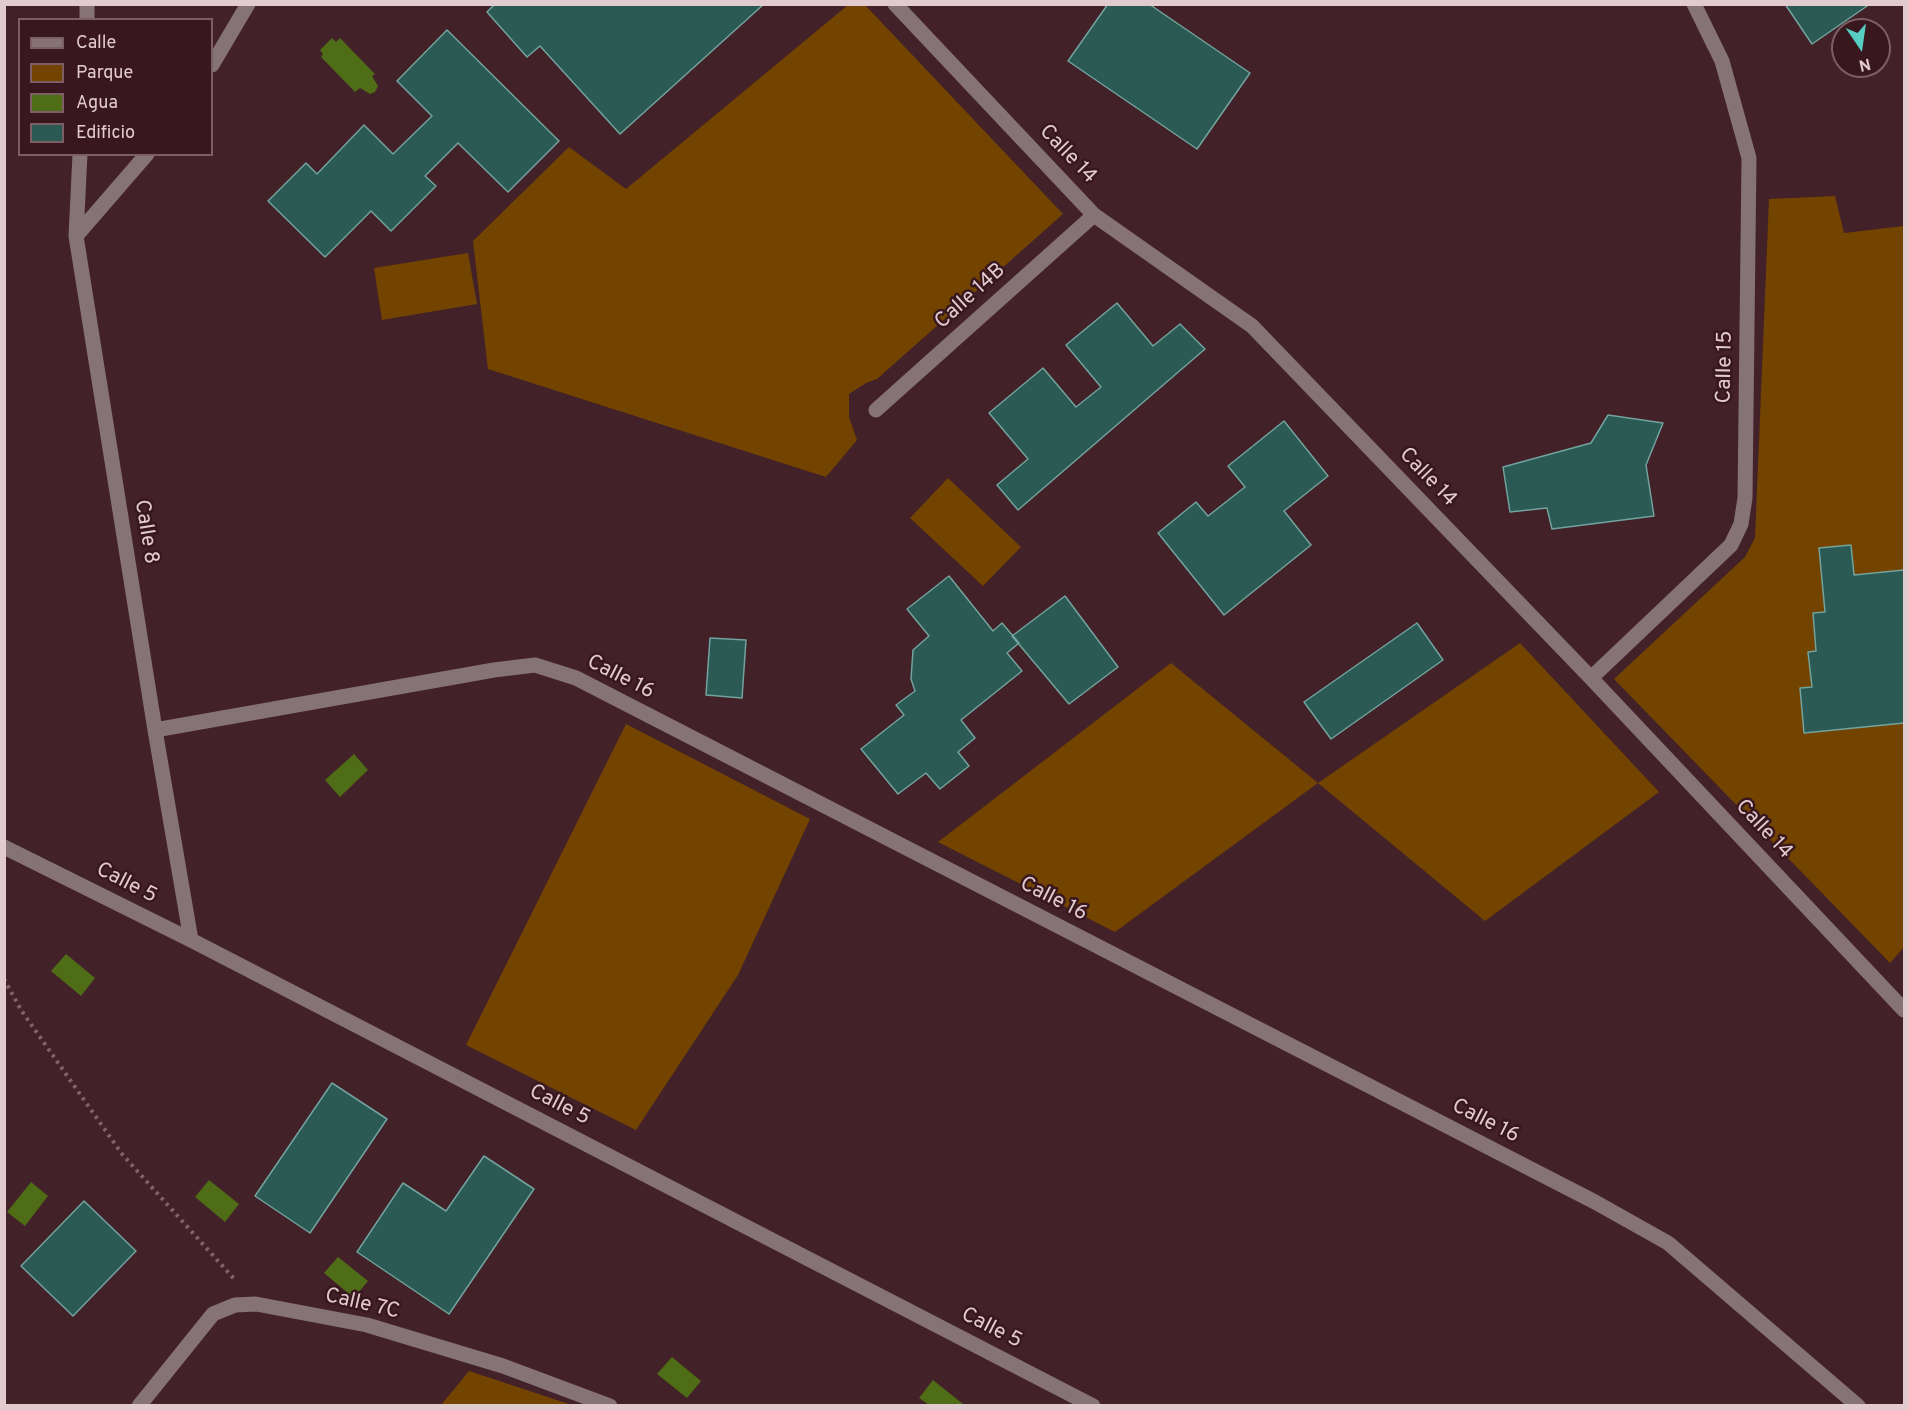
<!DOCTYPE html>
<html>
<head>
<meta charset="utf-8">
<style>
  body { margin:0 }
  #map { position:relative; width:1909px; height:1410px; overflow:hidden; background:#422128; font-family:Overpass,sans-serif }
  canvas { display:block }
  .frame { position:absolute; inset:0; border:6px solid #e2cbcf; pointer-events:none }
  .legend { position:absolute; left:18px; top:18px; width:195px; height:138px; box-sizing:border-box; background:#38171f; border:2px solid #7c5f65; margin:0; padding:8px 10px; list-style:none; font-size:18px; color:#e2cbcf }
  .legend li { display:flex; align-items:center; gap:12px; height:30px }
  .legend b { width:30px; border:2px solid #7c5f65 }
  .north { position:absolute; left:1831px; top:18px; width:60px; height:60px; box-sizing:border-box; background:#38171f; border:2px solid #7c5f65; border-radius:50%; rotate:167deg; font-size:16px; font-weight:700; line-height:24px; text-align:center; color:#e2cbcf }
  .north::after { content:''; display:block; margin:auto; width:21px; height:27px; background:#56cec3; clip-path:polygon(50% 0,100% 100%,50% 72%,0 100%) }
</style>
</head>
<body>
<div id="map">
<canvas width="1909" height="1410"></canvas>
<div class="frame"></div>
<ul class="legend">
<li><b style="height:8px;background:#867376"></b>Calle</li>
<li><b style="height:16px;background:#734400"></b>Parque</li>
<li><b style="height:16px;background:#4f6c16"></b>Agua</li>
<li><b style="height:16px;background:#2b5a55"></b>Edificio</li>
</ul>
<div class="north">N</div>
</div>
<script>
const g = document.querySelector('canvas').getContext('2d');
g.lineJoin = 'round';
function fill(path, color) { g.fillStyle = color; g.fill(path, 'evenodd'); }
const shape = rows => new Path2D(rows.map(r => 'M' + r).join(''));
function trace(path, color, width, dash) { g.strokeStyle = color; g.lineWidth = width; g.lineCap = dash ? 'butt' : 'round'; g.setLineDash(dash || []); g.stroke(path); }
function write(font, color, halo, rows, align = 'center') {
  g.font = font + ' Overpass,sans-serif'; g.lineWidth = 5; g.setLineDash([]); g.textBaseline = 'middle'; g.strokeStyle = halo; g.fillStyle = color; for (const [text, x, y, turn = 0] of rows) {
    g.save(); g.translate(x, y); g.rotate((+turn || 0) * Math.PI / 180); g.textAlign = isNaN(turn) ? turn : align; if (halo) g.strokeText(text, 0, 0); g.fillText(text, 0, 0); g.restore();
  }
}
const green = shape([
  [848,5,865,5,1063,214,877,379,866,383,849,394,849,417,857,440,826,477,488,369,473,241,569,147,626,189],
  [1835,196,1844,233,1904,226,1904,947,1890,963,1614,679,1745,557,1755,538,1769,199],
  [468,253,477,304,382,320,374,268],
  [948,478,1021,547,983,586,910,518],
  [1520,643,1659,792,1485,921,1318,783,1115,932,938,842,1171,663,1318,783],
  [626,724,810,819,738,975,636,1130,466,1045],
  [469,1371,572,1405,441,1405]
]);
const water = shape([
  [332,38,336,42,340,38,375,74,372,76,378,86,375,92,370,94,360,88,355,92,321,57,323,54,320,50],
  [354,754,368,770,340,797,325,780],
  [66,954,95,978,81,996,51,971],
  [209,1180,239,1204,225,1222,195,1197],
  [31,1182,48,1196,25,1226,7,1212],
  [338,1257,368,1281,354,1298,324,1273],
  [672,1357,701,1381,687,1398,657,1374],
  [933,1380,963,1404,962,1405,929,1405,919,1398]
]);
const building = shape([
  [495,4,764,4,620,134,540,46,527,57,487,12,495,4],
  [1108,4,1149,4,1250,73,1197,149,1068,61,1108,4],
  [1785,4,1870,4,1812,44,1785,4],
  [447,30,559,141,508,192,458,143,425,176,436,186,391,231,371,211,325,257,268,201,306,163,317,174,364,125,393,154,432,116,397,81,447,30],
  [1117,303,1153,346,1180,324,1205,349,1018,510,997,485,1028,459,989,413,1043,368,1076,407,1101,387,1066,345,1117,303],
  [1608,415,1663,423,1646,465,1654,516,1552,529,1547,508,1510,512,1503,467,1591,443,1608,415],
  [1284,421,1328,476,1284,511,1311,545,1224,615,1158,533,1196,502,1208,516,1245,487,1228,466,1284,421],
  [1851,545,1854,575,1904,570,1904,723,1804,733,1800,688,1812,687,1808,652,1816,651,1813,613,1825,612,1819,548,1851,545],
  [949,576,993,631,1002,623,1019,643,1007,653,1022,671,961,720,975,738,958,752,969,766,940,789,926,773,898,794,861,749,904,715,896,705,915,691,911,679,913,650,929,636,907,609,949,576],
  [1065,596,1118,667,1069,704,1012,636,1065,596],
  [1417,623,1443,660,1331,739,1304,702,1417,623],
  [710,638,746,640,742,698,706,695,710,638],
  [332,1083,387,1119,310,1233,255,1196,332,1083],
  [484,1156,534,1189,449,1314,357,1252,403,1183,446,1211,484,1156],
  [84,1201,136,1251,73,1316,21,1266,84,1201]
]);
const path = shape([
  [4,979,21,1010,122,1154,236,1281]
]);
const minor = shape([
  [895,4,1094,215,1252,326,1591,678,1904,1010],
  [87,20,87,4],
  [212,65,248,4],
  [147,154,76,236,155,730,191,940],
  [76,236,80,154],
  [876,410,1094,215],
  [1591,678,1731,545,1741,524,1745,498,1749,158,1722,61,1694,4],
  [155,730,494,670,535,665,576,678,1595,1202,1668,1243,1858,1406],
  [4,847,191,940,1093,1406],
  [139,1406,213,1314,235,1305,256,1304,367,1325,503,1366,610,1406]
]);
const streetNames = [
  ["Calle 14",1067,155,46],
  ["Calle 14B",971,297,-42],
  ["Calle 15",1726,367,-89],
  ["Calle 14",1427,478,46],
  ["Calle 8",145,532,81],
  ["Calle 16",620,678,27],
  ["Calle 14",1763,830,47],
  ["Calle 5",126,884,27],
  ["Calle 16",1053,900,27],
  ["Calle 5",559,1106,27],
  ["Calle 16",1485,1122,27],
  ["Calle 7C",362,1305,13],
  ["Calle 5",991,1329,27]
];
fill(green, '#734400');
fill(water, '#4f6c16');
fill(building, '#2b5a55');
trace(building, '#73a39e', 1.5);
trace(path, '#81646a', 4, [3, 4.5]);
trace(minor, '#867376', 15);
write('21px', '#e2cbcf', '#38171f', streetNames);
</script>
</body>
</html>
